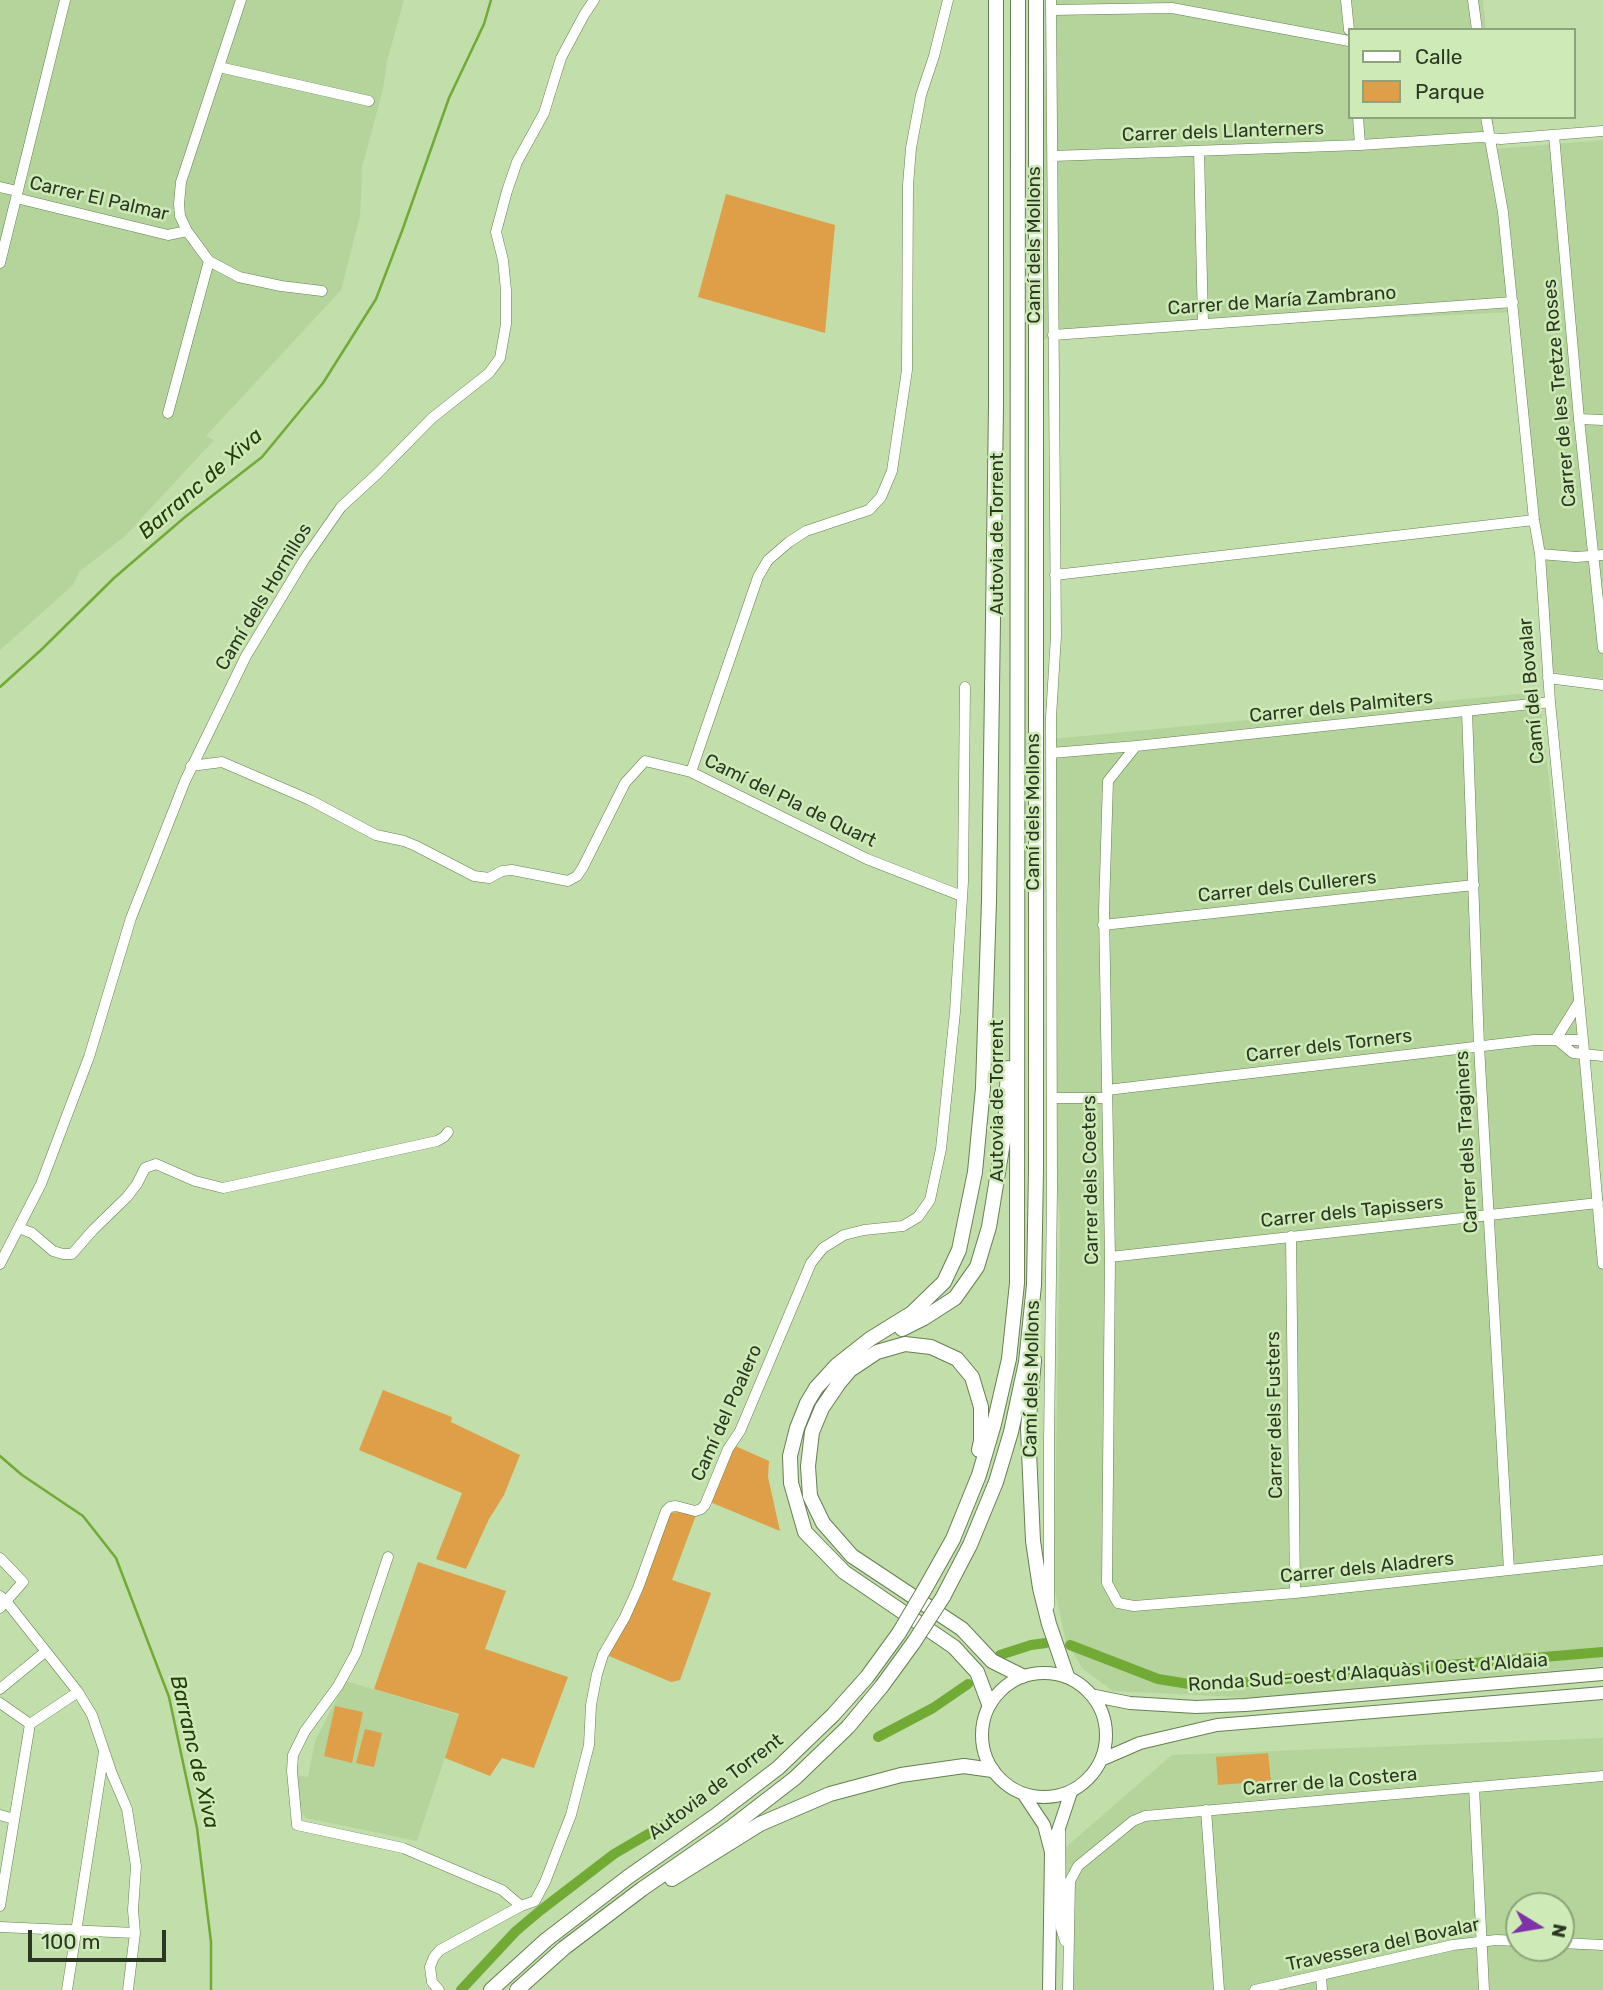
<!DOCTYPE html>
<html>
<head>
<meta charset="utf-8">
<style>
  body { margin:0 }
  #map { position:relative; width:1603px; height:1990px; overflow:hidden; background:#c1deab; font-family:Rubik,sans-serif }
  canvas { display:block }
  .legend { position:absolute; left:1348px; top:28px; width:228px; height:91px; box-sizing:border-box; background:#ceebb7; border:2px solid #8da37c; margin:0; padding:9px 12px; list-style:none; font-size:21px; color:#2c3723 }
  .legend li { display:flex; align-items:center; gap:14px; height:35px }
  .legend b { width:35px; border:2px solid #8da37c }
  .north { position:absolute; left:1505px; top:1892px; width:70px; height:70px; box-sizing:border-box; background:#ceebb7; border:2px solid #8da37c; border-radius:50%; rotate:101deg; font-size:19px; font-weight:700; line-height:28px; text-align:center; color:#2c3723 }
  .north::after { content:''; display:block; margin:auto; width:24px; height:32px; background:#7f34a6; clip-path:polygon(50% 0,100% 100%,50% 72%,0 100%) }
  .scale { position:absolute; left:28px; top:1930px; width:138px; height:32px; box-sizing:border-box; border:4px solid #2c3723; border-top:0; padding-left:9px; font-size:21px; line-height:24px; white-space:nowrap; color:#2c3723; -webkit-text-stroke:5px #ceebb7; paint-order:stroke }
</style>
</head>
<body>
<div id="map">
<canvas width="1603" height="1990"></canvas>
<ul class="legend">
<li><b style="height:9px;background:#fff"></b>Calle</li>
<li><b style="height:19px;background:#df9f48"></b>Parque</li>
</ul>
<div class="north">N</div>
<div class="scale">100 m</div>
</div>
<script>
const g = document.querySelector('canvas').getContext('2d');
g.lineJoin = 'round';
function fill(path, color) { g.fillStyle = color; g.fill(path, 'evenodd'); }
const shape = rows => new Path2D(rows.map(r => 'M' + r).join(''));
function trace(path, color, width, dash) { g.strokeStyle = color; g.lineWidth = width; g.lineCap = dash ? 'butt' : 'round'; g.setLineDash(dash || []); g.stroke(path); }
function write(font, color, halo, rows, align = 'center') {
  g.font = font + ' Rubik,sans-serif'; g.lineWidth = 5; g.setLineDash([]); g.textBaseline = 'middle'; g.strokeStyle = halo; g.fillStyle = color; for (const [text, x, y, turn = 0] of rows) {
    g.save(); g.translate(x, y); g.rotate((+turn || 0) * Math.PI / 180); g.textAlign = isNaN(turn) ? turn : align; if (halo) g.strokeText(text, 0, 0); g.fillText(text, 0, 0); g.restore();
  }
}
const built = shape([
  [0,0,404,0,387,61,383,89,361,171,362,172,360,216,341,290,206,436,214,440,125,536,79,572,73,585,0,650],
  [1045,0,1483,0,1486,30,1349,30,1349,117,1493,117,1496,149,1603,140,1603,679,1553,672,1513,312,1062,334,1042,340],
  [1539,692,1577,1027,1590,1182,1603,1275,1603,1666,1258,1698,1113,1691,1083,1669,1066,1641,1054,1587,1060,1217,1053,1149,1053,739],
  [346,1681,459,1715,417,1841,306,1818,298,1808,296,1775,308,1777,315,1741],
  [1603,1738,1603,1990,1062,1990,1066,1847,1172,1755],
  [1519,1906,1561,1906,1561,1948,1519,1948]
]);
const green = shape([
  [726,194,835,225,825,333,698,297],
  [383,1390,452,1417,451,1422,520,1455,504,1495,489,1519,466,1569,436,1559,462,1493,359,1450],
  [733,1445,769,1461,768,1477,780,1531,710,1502],
  [678,1512,696,1515,672,1580,711,1593,680,1680,671,1682,609,1656,667,1516,671,1513],
  [418,1562,506,1591,485,1649,568,1677,534,1768,502,1758,490,1776,445,1758,459,1714,374,1689],
  [335,1706,363,1712,352,1763,324,1756],
  [365,1729,382,1733,374,1767,356,1763],
  [1268,1753,1271,1781,1218,1785,1216,1757]
]);
const stream = shape([
  [0,687,41,650,114,578,185,517,262,457,323,383,376,299,402,231,449,98,484,24,491,0],
  [0,1456,22,1475,83,1516,116,1558,169,1697,197,1828,211,1942,211,1990]
]);
const canal = shape([
  [1070,1645,1158,1679,1189,1684,1224,1684,1603,1652],
  [1000,1655,1031,1645,1046,1643],
  [878,1737,933,1708,968,1684],
  [461,1990,516,1931,541,1910,614,1854,684,1813]
]);
const minor = shape([
  [1346,0,1349,30],
  [1473,0,1477,30],
  [1051,10,1172,8,1349,41],
  [219,67,369,101],
  [1358,117,1360,145],
  [1486,117,1503,212,1534,520,1540,554,1550,702,1583,1040,1603,1264],
  [1554,135,1579,419,1603,648],
  [1199,151,1203,324],
  [1053,156,1360,145,1481,137,1501,139,1603,131],
  [0,187,17,191],
  [16,198,168,235,187,231,209,261,239,277,281,286,322,291],
  [187,231,180,216,179,204,181,182,241,0],
  [0,263,65,0],
  [1053,335,1513,302],
  [168,413,209,261],
  [1579,419,1603,420],
  [1540,554,1576,557,1603,555],
  [1055,575,1534,520],
  [1548,678,1603,685],
  [1467,711,1479,1046,1509,1570],
  [1136,746,1108,781,1104,910,1110,1257,1107,1583,1118,1603,1134,1606,1295,1593,1603,1560],
  [1051,753,1136,746,1550,702],
  [191,766,222,762,310,800,376,835,404,841,416,846,474,876,489,878,502,871,512,870,568,881,577,876,583,867,625,783,645,761,691,772,867,859,962,896],
  [691,772,758,577,768,560,789,542,806,531,869,510,881,497,892,471,907,370,908,185,911,148,921,95,934,56,948,0],
  [1103,925,1474,885],
  [1556,1039,1573,1053,1603,1056],
  [1556,1039,1579,1002],
  [1107,1090,1534,1040,1583,1040],
  [1052,1098,1107,1098],
  [19,1228,32,1233,53,1251,63,1254,72,1254,93,1230,127,1197,137,1184,145,1168,156,1164,195,1181,223,1188,437,1141,444,1137,448,1132],
  [1291,1236,1295,1593],
  [1110,1257,1598,1203],
  [0,1264,41,1184,89,1057,131,918,185,781,246,656,304,560,341,507,378,473,432,418,489,373,500,358,506,324,506,290,503,260,496,232,507,191,517,162,544,113,561,58,584,15,594,0],
  [388,1557,356,1653,338,1686,305,1731,293,1755,292,1771,297,1825,403,1848,502,1890,521,1906],
  [0,1558,23,1582,0,1608],
  [0,1596,6,1601,78,1692,92,1715,112,1774,127,1809,136,1866,133,1910,135,1933,128,1990],
  [1049,1606,1049,1443,1052,1190,1051,717,1056,636,1051,0],
  [0,1689,45,1652],
  [0,1703,30,1724],
  [30,1724,78,1692],
  [1474,1787,1484,1990],
  [1206,1810,1219,1990],
  [0,1815,14,1819],
  [1060,1831,1061,1928,1065,1941],
  [0,1906,30,1724],
  [0,1927,135,1933],
  [1561,1943,1603,1945],
  [1321,1976,1322,1990],
  [67,1990,104,1752],
  [439,1990,432,1982,430,1967,434,1957,440,1950,521,1906,535,1901,545,1882,571,1815,589,1745,591,1705,597,1674,603,1655,625,1617,638,1588,666,1511,670,1507,676,1506,695,1511,701,1509,705,1505,728,1449,740,1431,811,1263,823,1248,844,1235,864,1230,903,1226,918,1217,930,1200,941,1149,955,1012,963,882,965,687],
  [1068,1990,1070,1881,1078,1866,1133,1821,1145,1816,1603,1776],
  [1255,1990,1453,1945,1496,1940,1519,1941]
]);
const major = shape([
  '982 1735a62 62 0 1 1 124 0a62 62 0 1 1-124 0Z',
  [1095,1696,1130,1703,1196,1707,1245,1705,1603,1674],
  [1103,1759,1140,1743,1217,1725,1603,1693],
  [1024,1795,1044,1825,1051,1852,1049,1990],
  [1051,1852,1071,1792]
]);
const highway = shape([
  [902,1329,924,1318,955,1298,977,1267,989,1227,1005,1130,1008,1068],
  [1034,1360,1028,1429,1033,1541,1040,1588,1049,1624,1067,1676],
  [979,1450,981,1441,981,1407,972,1377,957,1359,931,1347,905,1344,877,1352,850,1370,839,1383,822,1408,812,1432,808,1466,810,1496,823,1523,852,1556,962,1629,992,1661,1022,1676],
  [926,1587,953,1539,979,1475,994,1424,1009,1359,1017,1283,1018,0],
  [943,1597,970,1545,996,1482,1011,1432,1026,1362,1034,1285,1036,1170,1036,0],
  [989,1704,977,1672,954,1647,844,1572,805,1532,791,1483,790,1456,797,1428,807,1403,816,1388,837,1365,870,1339,912,1313,944,1282,959,1250,975,1172,983,1088,989,901,996,406,996,0],
  [672,1879,760,1824,830,1794,901,1775,964,1766,992,1770],
  [491,1990,546,1940,628,1877,715,1816,778,1768,833,1715,867,1677,899,1633],
  [517,1990,564,1948,642,1889,729,1829,795,1778,848,1727,882,1686,914,1642]
]);
const highwayBridge = shape([
  [899,1633,926,1587],
  [914,1642,943,1597]
]);
const streetNames = [
  ["Carrer dels Llanterners",1223,132,-2],
  ["Carrer El Palmar",99,199,13],
  ["Camí dels Mollons",1035,245,-90],
  ["Carrer de María Zambrano",1282,301,-4],
  ["Carrer de les Tretze Roses",1560,393,-95],
  ["Autovia de Torrent",998,534,-90],
  ["Camí dels Hornillos",264,597,-59],
  ["Camí del Bovalar",1532,691,-95],
  ["Carrer dels Palmiters",1341,707,-6],
  ["Camí del Pla de Quart",790,801,26],
  ["Camí dels Mollons",1034,812,-90],
  ["Carrer dels Cullerers",1287,887,-6],
  ["Carrer dels Torners",1329,1046,-7],
  ["Autovia de Torrent",998,1101,-90],
  ["Carrer dels Traginers",1467,1142,-93],
  ["Carrer dels Coeters",1091,1180,-91],
  ["Carrer dels Tapissers",1352,1212,-6],
  ["Camí dels Mollons",1032,1379,-89],
  ["Camí del Poalero",727,1413,-66],
  ["Carrer dels Fusters",1275,1415,-91],
  ["Carrer dels Aladrers",1367,1568,-6],
  ["Ronda Sud-oest d'Alaquàs i Oest d'Aldaia",1368,1673,-4],
  ["Carrer de la Costera",1330,1782,-5],
  ["Autovia de Torrent",716,1787,-37],
  ["Travessera del Bovalar",1383,1945,-12]
];
const waterNames = [
  ["Barranc de Xiva",201,484,-41],
  ["Barranc de Xiva",194,1752,77]
];
fill(built, '#b4d49b');
fill(green, '#df9f48');
trace(stream, '#71aa34', 2.5);
trace(canal, '#71aa34', 10);
trace(minor, '#668051', 11);
trace(major, '#668051', 14);
trace(highway, '#668051', 16);
trace(minor, '#fff', 10);
trace(major, '#fff', 12);
trace(highway, '#fff', 14);
trace(highwayBridge, '#668051', 16, []);
trace(highwayBridge, '#fff', 14);
write('19px', '#2c3723', '#ceebb7', streetNames);
write('italic 21px', '#243b0c', '#ceebb7', waterNames);
</script>
</body>
</html>
